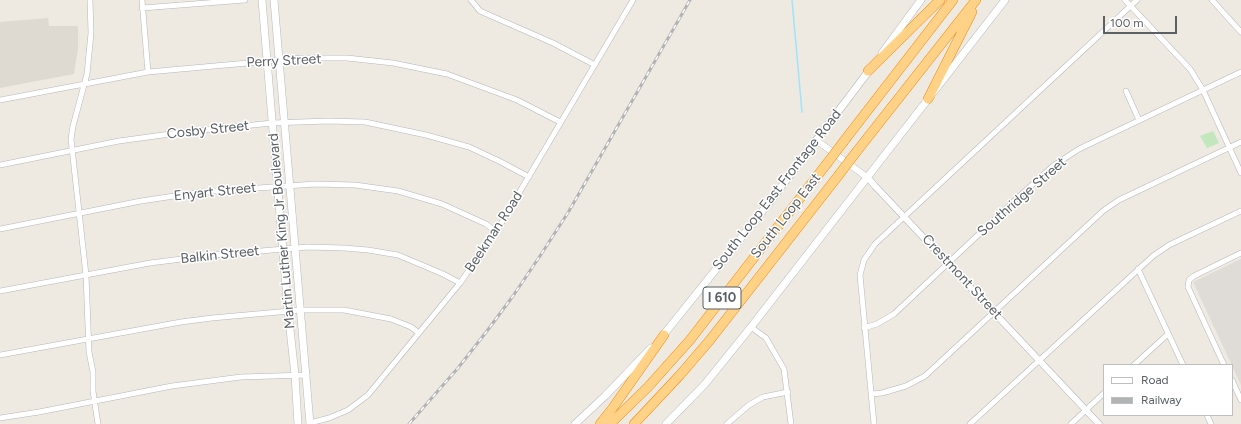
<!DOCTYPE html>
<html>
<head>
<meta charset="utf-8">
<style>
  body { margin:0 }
  #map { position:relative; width:1241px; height:424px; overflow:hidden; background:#eeeae2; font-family:Figtree,sans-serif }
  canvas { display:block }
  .legend { position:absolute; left:1103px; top:364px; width:130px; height:52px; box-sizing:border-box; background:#fff; border:1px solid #bdbfc1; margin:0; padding:5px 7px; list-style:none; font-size:12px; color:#5a6064 }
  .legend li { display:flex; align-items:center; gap:8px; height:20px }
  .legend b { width:20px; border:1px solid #bdbfc1 }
  .scale { position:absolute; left:1103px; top:16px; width:74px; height:18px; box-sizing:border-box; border:2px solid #5a6064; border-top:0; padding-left:5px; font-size:12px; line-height:14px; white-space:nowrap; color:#5a6064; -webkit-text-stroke:3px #fff; paint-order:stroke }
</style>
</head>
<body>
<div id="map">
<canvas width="1241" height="424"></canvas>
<ul class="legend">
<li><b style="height:5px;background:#fff"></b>Road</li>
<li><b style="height:5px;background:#b2b3b4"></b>Railway</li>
</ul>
<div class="scale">100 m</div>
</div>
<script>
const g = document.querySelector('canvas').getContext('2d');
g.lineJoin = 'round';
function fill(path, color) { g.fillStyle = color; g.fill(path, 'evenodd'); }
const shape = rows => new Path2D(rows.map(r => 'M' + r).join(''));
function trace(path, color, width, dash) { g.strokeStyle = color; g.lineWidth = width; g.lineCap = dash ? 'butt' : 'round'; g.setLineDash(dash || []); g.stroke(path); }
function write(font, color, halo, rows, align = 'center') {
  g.font = font + ' Figtree,sans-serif'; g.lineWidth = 3; g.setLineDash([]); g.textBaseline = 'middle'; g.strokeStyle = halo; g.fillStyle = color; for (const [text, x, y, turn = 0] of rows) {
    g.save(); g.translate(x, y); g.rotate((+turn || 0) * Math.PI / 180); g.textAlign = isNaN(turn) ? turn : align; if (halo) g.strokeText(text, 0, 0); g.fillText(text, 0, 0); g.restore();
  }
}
const industrial = shape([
  [1241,259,1241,385,1193,282]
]);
const education = shape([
  [48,18,49,26,78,26,78,49,74,74,0,88,0,22]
]);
const green = shape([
  [1213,131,1219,143,1207,148,1200,136]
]);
const stream = shape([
  [792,0,802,112]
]);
const minor = shape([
  [90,0,91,33,87,74,73,126,71,139,86,275,89,352,93,372,93,391,98,424],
  [142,0,148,72],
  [471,0,480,11,553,43,595,65],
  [1125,0,1190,69,1203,90,1241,173],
  [1212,0,1241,32],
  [142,8,245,0],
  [1126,91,1139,120],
  [0,100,148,72,303,58,347,58,393,63,447,74,517,100,560,122],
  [0,165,119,141,185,132,272,123,328,121,365,122,426,135,469,147,499,161,529,177],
  [0,229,141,201,201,192,315,184,355,185,398,191,442,204,486,224,496,232],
  [1138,269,1183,365],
  [0,291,150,263,213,255,308,247,344,248,368,250,398,255,443,274,460,283],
  [751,327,766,338,784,369,791,424],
  [864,328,877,324,894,314,1012,203,1053,166,1079,149,1241,72],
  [0,355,181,322,212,318,301,310,344,310,391,319,411,327,419,333],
  [1134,365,1168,334],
  [1224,365,1188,287,1189,280,1194,276,1241,253],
  [1232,380,1241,400],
  [872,394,882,393,906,386,925,376,1103,211,1119,200,1241,142],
  [1207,415,1211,424],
  [0,418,39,412,172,386,241,377,307,375],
  [310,423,329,418,348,410,368,395,460,283,496,232,633,0],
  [727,424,749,405,763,397,788,392],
  [874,424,860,275,864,260,875,244,1137,0],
  [970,424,1153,256,1169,245,1241,211],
  [1071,424,1104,393]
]);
const tertiary = shape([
  [816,140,868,178,875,186,1099,424]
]);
const secondary = shape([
  [262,0,288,311,295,375,298,424],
  [274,0,310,424],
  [882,53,921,0],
  [661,338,769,203,871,68],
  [575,424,605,396,651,348],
  [666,424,705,384,751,327,1005,0]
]);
const motorway = shape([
  [868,71,940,0],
  [928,99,972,12],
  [844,141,953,0],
  [857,151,976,0],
  [600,424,612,409,664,335],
  [610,424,648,387,690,340,825,166],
  [634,424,680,375,710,340,838,176]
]);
const rail = shape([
  [409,424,458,368,487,331,513,296,542,253,569,211,690,0]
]);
const motorwayBridge = shape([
  [825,166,844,141],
  [838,176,857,151]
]);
const shields = [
  [722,298,38]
];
const shieldNames = [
  ["I 610",722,298]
];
const streetNames = [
  ["Perry Street",284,61,-3],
  ["Cosby Street",208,130,-6],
  ["South Loop East Frontage Road",777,190,-52],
  ["Enyart Street",215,192,-6],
  ["Southridge Street",1022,197,-41],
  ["South Loop East",786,216,-52],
  ["Martin Luther King Jr Boulevard",282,231,-95],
  ["Beekman Road",494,232,-57],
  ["Balkin Street",220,255,-6],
  ["Crestmont Street",962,277,47]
];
fill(industrial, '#dfdcd7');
fill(education, '#ded9d1');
fill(green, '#c2e7bd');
trace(stream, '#a1e2ff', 1.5);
trace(minor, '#b3b6ba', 6);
trace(tertiary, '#b3b6ba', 7);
trace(secondary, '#b4b9bd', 8);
trace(motorway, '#f08800', 10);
trace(minor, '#fff', 5);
trace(tertiary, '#fff', 6);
trace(secondary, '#fff', 7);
trace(motorway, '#ffd288', 9);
trace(rail, '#b2b3b4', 3);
trace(rail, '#fff', 1.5, [4.5]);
trace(motorwayBridge, '#f08800', 10, []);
trace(motorwayBridge, '#ffd288', 9);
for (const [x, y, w] of shields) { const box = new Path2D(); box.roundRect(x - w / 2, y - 11, w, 22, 3); g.fillStyle = '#fff'; g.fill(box); trace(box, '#5a6064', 1); }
write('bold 13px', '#5a6064', null, shieldNames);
write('14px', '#5a6064', '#fff', streetNames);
</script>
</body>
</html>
